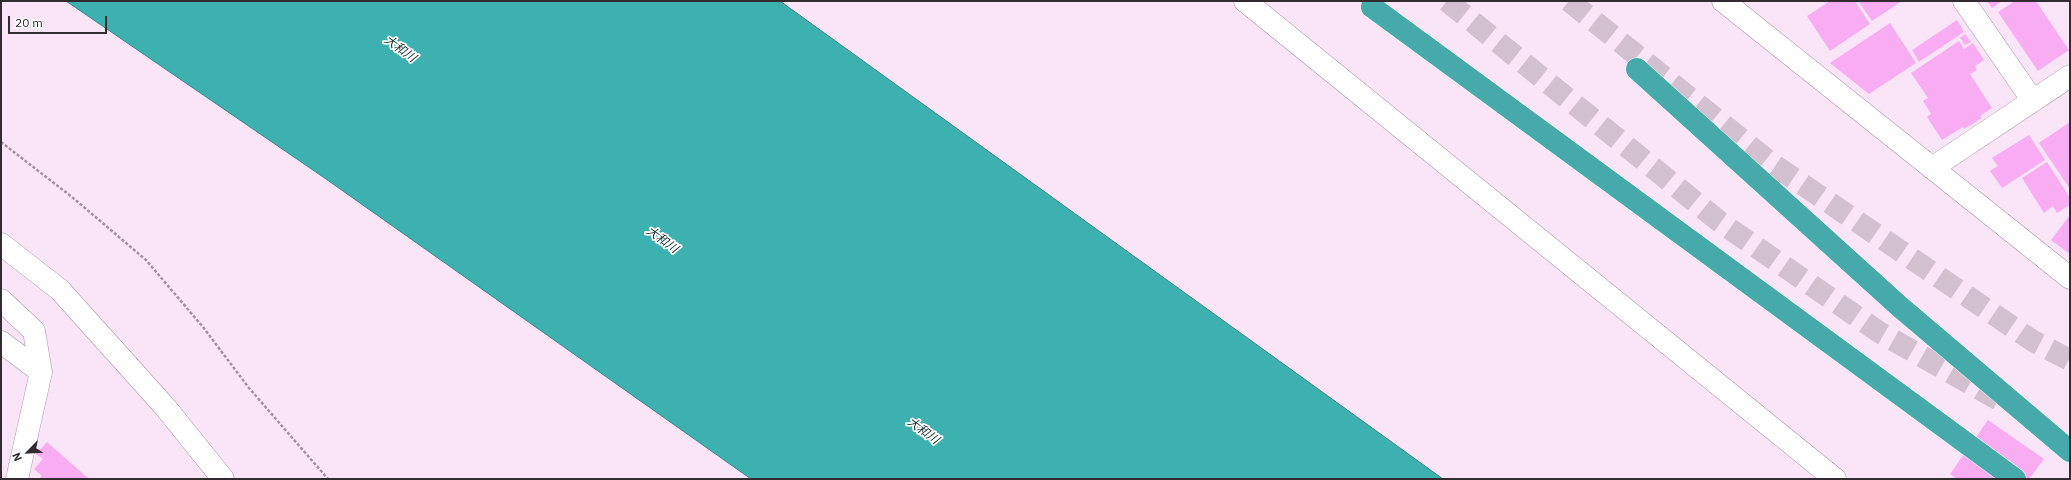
<!DOCTYPE html>
<html>
<head>
<meta charset="utf-8">
<style>
  body { margin:0 }
  #map { position:relative; width:2071px; height:480px; overflow:hidden; background:#fae4f7; font-family:"IBM Plex Sans",sans-serif }
  canvas { display:block }
  .frame { position:absolute; inset:0; border:2px solid #332b32; pointer-events:none }
  .north { position:absolute; left:8px; top:432px; width:40px; height:40px; -webkit-text-stroke:3px #fff; paint-order:stroke; rotate:246deg; font-size:11px; font-weight:700; line-height:16px; text-align:center; color:#332b32 }
  .north::after { content:''; display:block; margin:auto; width:14px; height:18px; background:#332b32; clip-path:polygon(50% 0,100% 100%,50% 72%,0 100%) }
  .scale { position:absolute; left:8px; top:16px; width:99px; height:18px; box-sizing:border-box; border:2px solid #332b32; border-top:0; padding-left:5px; font-size:12px; line-height:14px; white-space:nowrap; color:#332b32; -webkit-text-stroke:3px #fff; paint-order:stroke }
</style>
</head>
<body>
<div id="map">
<canvas width="2071" height="480"></canvas>
<div class="frame"></div>
<div class="north">N</div>
<div class="scale">20 m</div>
</div>
<script>
const g = document.querySelector('canvas').getContext('2d');
g.lineJoin = 'round';
function fill(path, color) { g.fillStyle = color; g.fill(path, 'evenodd'); }
const shape = rows => new Path2D(rows.map(r => 'M' + r).join(''));
function trace(path, color, width, dash) { g.strokeStyle = color; g.lineWidth = width; g.lineCap = dash ? 'butt' : 'round'; g.setLineDash(dash || []); g.stroke(path); }
function write(font, color, halo, rows, align = 'center') {
  g.font = font + ' "IBM Plex Sans","Noto Sans JP",sans-serif'; g.lineWidth = 3.5; g.setLineDash([]); g.textBaseline = 'middle'; g.strokeStyle = halo; g.fillStyle = color; for (const [text, x, y, turn = 0] of rows) {
    g.save(); g.translate(x, y); g.rotate((+turn || 0) * Math.PI / 180); g.textAlign = isNaN(turn) ? turn : align; if (halo) g.strokeText(text, 0, 0); g.fillText(text, 0, 0); g.restore();
  }
}
const water = shape([
  [66,1,780,1,1443,479,751,479,326,179,66,1]
]);
const building = shape([
  [1830,1,1855,1,1870,24,1830,51,1807,16],
  [1858,1,1902,1,1872,21],
  [1987,1,2002,1,1992,8],
  [2015,1,2036,1,2069,50,2038,71,1998,12],
  [1957,20,1964,32,1919,62,1912,50],
  [1890,23,1916,63,1869,94,1830,63],
  [1965,34,1971,42,1965,45,1960,38],
  [1959,41,1964,49,1973,43,1984,60,1975,66,1977,70,1970,74,1992,108,1980,116,1982,118,1964,129,1963,127,1942,140,1927,117,1931,114,1923,101,1928,98,1911,73],
  [2070,122,2070,189,2039,143],
  [2029,135,2045,160,2002,188,1990,171,1998,166,1992,158],
  [2047,162,2070,198,2070,205,2057,213,2053,206,2044,213,2022,178],
  [2070,215,2070,254,2051,240],
  [1988,420,2044,459,2029,479,1957,479,1950,474],
  [47,442,89,479,39,479,42,476,34,469,43,459,36,454]
]);
const highwayTunnel = shape([
  [1447,1,1720,222,1879,332,2006,404],
  [1569,1,1771,163,2033,341,2070,360]
]);
const path = shape([
  [1,142,72,197,146,260,203,327,249,388,328,479]
]);
const street = shape([
  [1245,1,1835,479],
  [1723,1,2070,278],
  [1964,1,2033,101],
  [1932,168,2070,76],
  [1,244,60,290,166,408,223,479],
  [1,300,34,331,41,372],
  [1,342,41,372,17,479]
]);
const highway = shape([
  [1372,7,2015,479],
  [1637,69,1899,306,2070,451]
]);
const waterNames = [
  ["大和川",400,49,36],
  ["大和川",662,240,36],
  ["大和川",923,431,36]
];
fill(water, '#3db0b0');
trace(water, '#3a888a', 1);
fill(building, '#f8acf2');
trace(highwayTunnel, '#d2bfd0', 22, [22, 11]);
trace(street, '#aa96a8', 23);
trace(highway, '#fff', 23);
trace(path, '#a1919f', 2.5, [3, 2]);
trace(street, '#fff', 22);
trace(highway, '#46aaaa', 22);
write('italic 12px', '#203939', '#fff', waterNames);
</script>
</body>
</html>
